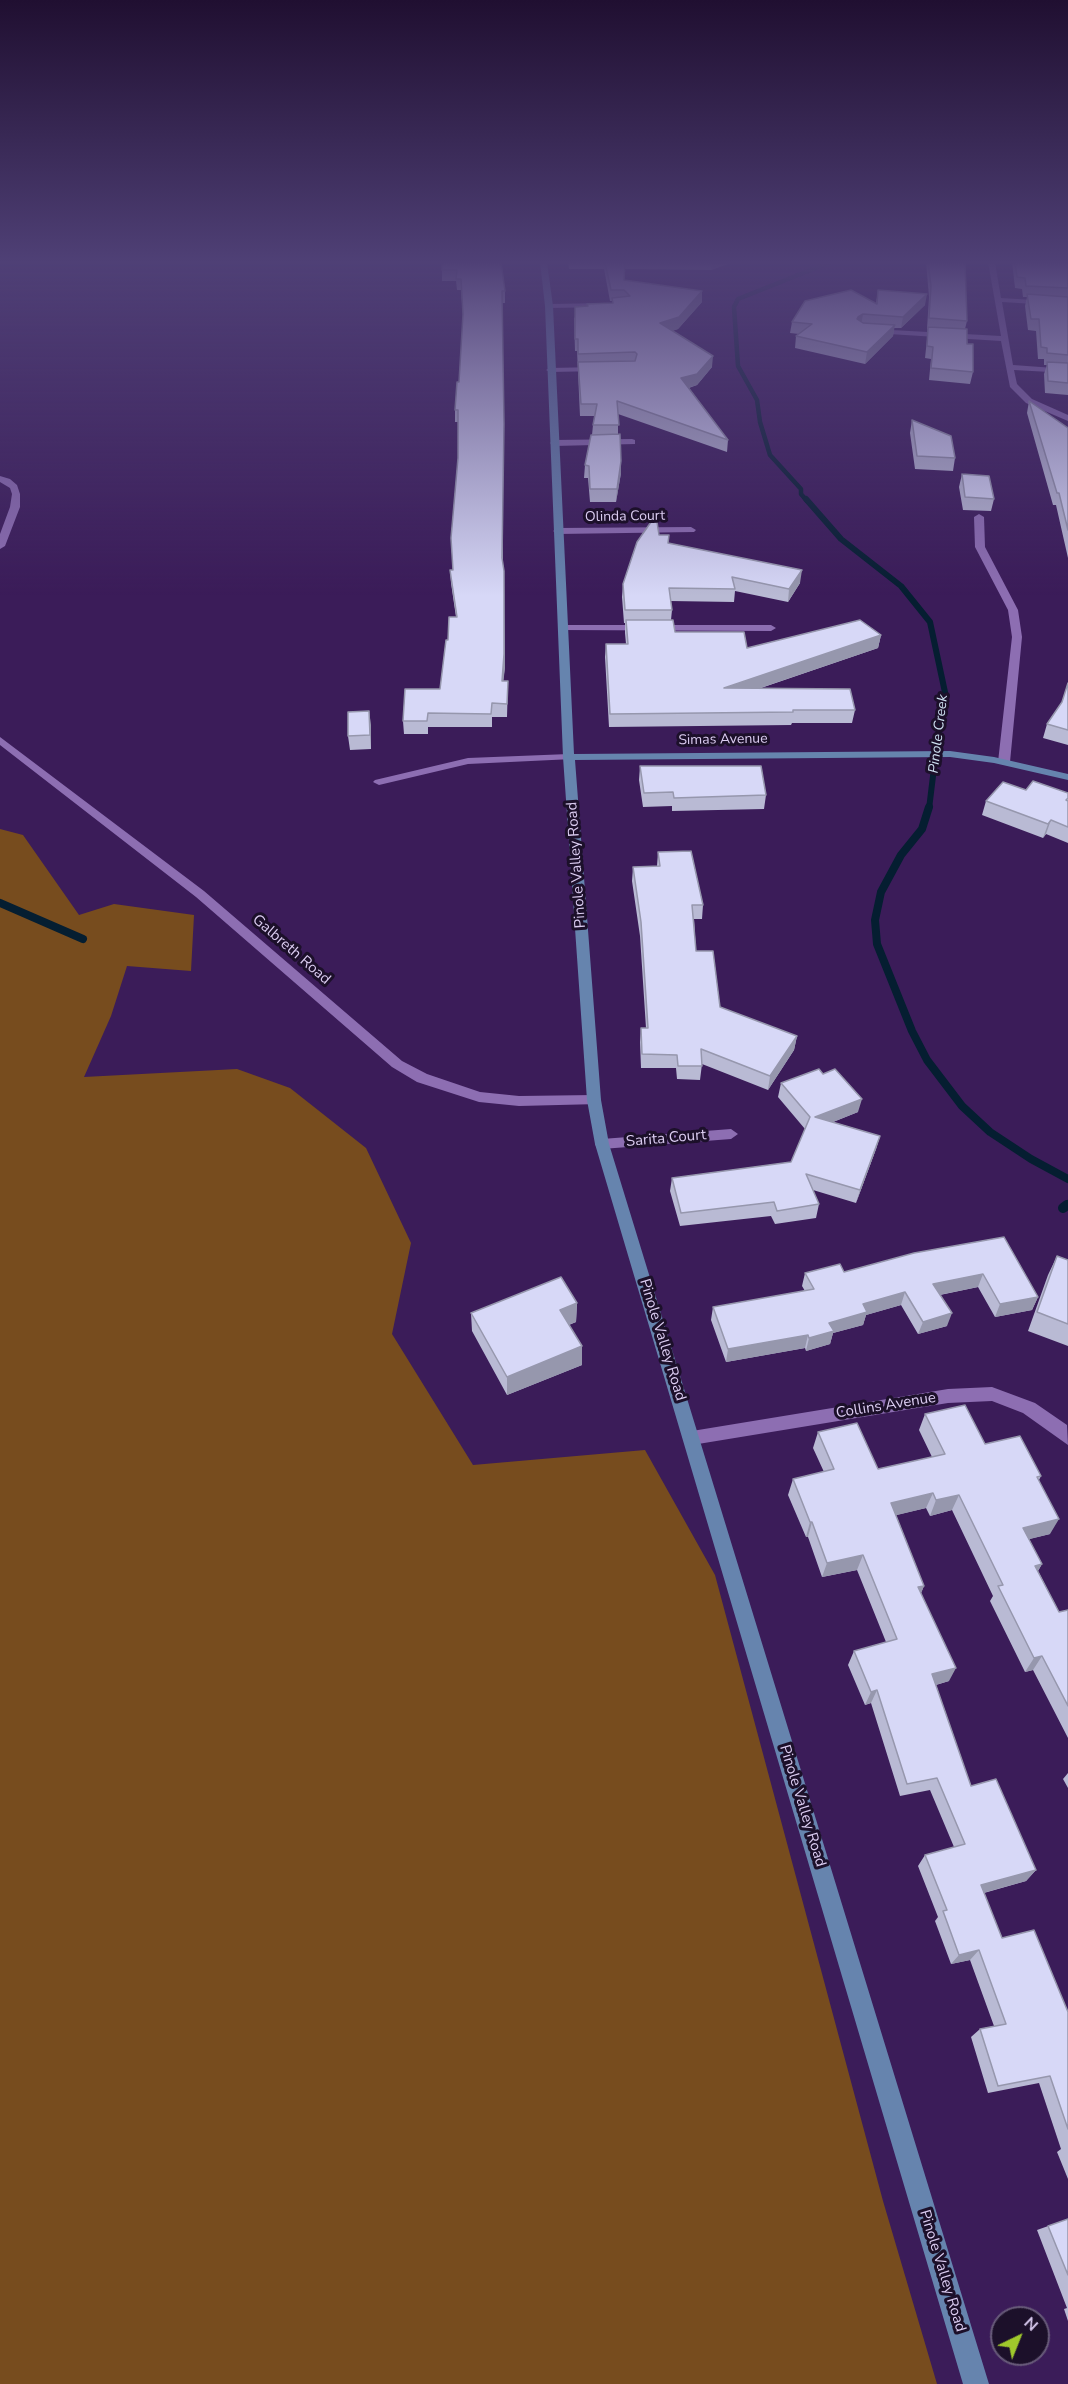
<!DOCTYPE html>
<html>
<head>
<meta charset="utf-8">
<style>
  body { margin:0 }
  #map { position:relative; width:1068px; height:2384px; overflow:hidden; background:#3b1c59; font-family:"Nunito Sans",sans-serif }
  canvas { display:block }
  .north { position:absolute; left:990px; top:2306px; width:60px; height:60px; box-sizing:border-box; background:#1c102a; border:2px solid #685b7a; border-radius:50%; rotate:43deg; font-size:16px; font-weight:700; line-height:24px; text-align:center; color:#dbccf1 }
  .north::after { content:''; display:block; margin:auto; width:21px; height:27px; background:#a0c92c; clip-path:polygon(50% 0,100% 100%,50% 72%,0 100%) }
</style>
</head>
<body>
<div id="map">
<canvas width="1068" height="2384"></canvas>
<div class="north">N</div>
</div>
<script>
const g = document.querySelector('canvas').getContext('2d');
g.lineJoin = 'round';
function fill(path, color) { g.fillStyle = color; g.fill(path, 'evenodd'); }
const shape = rows => new Path2D(rows.map(r => 'M' + r).join(''));
function trace(path, color, width, dash) { g.strokeStyle = color; g.lineWidth = width; g.lineCap = dash ? 'butt' : 'round'; g.setLineDash(dash || []); g.stroke(path); }
function write(font, color, halo, rows, align = 'center') {
  g.font = font + ' "Nunito Sans",sans-serif'; g.lineWidth = 6; g.setLineDash([]); g.textBaseline = 'middle'; g.strokeStyle = halo; g.fillStyle = color; for (const [text, x, y, turn = 0] of rows) {
    g.save(); g.translate(x, y); g.rotate((+turn || 0) * Math.PI / 180); g.textAlign = isNaN(turn) ? turn : align; if (halo) g.strokeText(text, 0, 0); g.fillText(text, 0, 0); g.restore();
  }
}
const green = shape([
  [0,829,23,835,79,915,114,904,194,915,191,971,127,966,111,1016,84,1077,237,1069,290,1088,366,1148,411,1243,392,1334,473,1465,645,1450,715,1575,883,2201,937,2384,0,2384]
]);
const streamFar3 = shape([
  [807,501,801,494,801,489,770,455,760,422,757,400,738,366,734,307,738,299,831,262]
]);
const streamFar2 = shape([
  [806,499,841,539,901,586,930,622,946,697,938,735,929,809]
]);
const streamFar1 = shape([
  [929,807,922,829,901,855,881,892,875,920,877,944,912,1031,927,1060,962,1106,990,1132,1031,1159,1068,1179],
  [0,903,83,939],
  [1065,1206,1068,1204]
]);
const stream = shape([
  [1063,1208,1067,1205]
]);
const street = shape([
  [988,262,995,262,1001,298,1068,302,1068,306,1002,302,1013,365,1068,369,1068,373,1014,370,1017,384,1032,399,1068,415,1068,421,1026,403,1010,387,1001,341,873,333,869,331,873,329,1001,336,988,262],
  [606,303,609,307,549,308,545,306,549,304,606,303],
  [598,367,602,369,601,371,550,372,546,370,550,368,598,367],
  [632,439,635,440,635,444,554,446,550,443,554,440,632,439],
  [0,476,10,479,17,485,20,494,20,507,5,546,0,549,0,534,10,507,12,494,10,488,0,482,0,476],
  [979,514,984,517,985,547,1018,610,1022,637,1010,762,1004,765,998,762,1012,637,1008,610,975,547,974,517,979,514],
  [691,527,696,530,694,532,558,534,553,531,558,528,691,527],
  [564,625,771,625,776,628,771,631,560,630,560,626,564,625],
  [0,737,204,891,402,1061,427,1074,480,1092,519,1096,594,1095,599,1096,601,1100,599,1104,519,1106,479,1102,417,1082,392,1067,196,897,0,745,0,737],
  [569,754,573,755,573,759,468,764,379,785,373,782,375,780,468,758,569,754],
  [731,1129,738,1134,731,1139,602,1149,597,1148,595,1144,597,1140,602,1139,731,1129],
  [992,1387,1035,1403,1067,1425,1068,1445,1023,1413,992,1401,948,1403,692,1445,686,1443,683,1438,686,1433,692,1431,948,1389,992,1387]
]);
const secondary = shape([
  [540,262,547,262,553,306,574,754,950,751,994,757,1068,774,1068,780,994,763,950,757,575,760,601,1100,609,1144,989,2384,963,2384,595,1144,587,1100,563,757,545,306,540,262]
]);
const wall = shape([
  [568,262,733,262,711,270,625,269,624,280,702,302,678,329,672,331,712,367,697,385,689,388,728,440,727,452,618,414,618,434,621,461,621,473,616,502,590,502,588,478,584,478,585,465,592,435,593,425,595,416,580,416,577,351,575,351,574,318,587,306,587,304,612,303,612,301,610,301,604,269,569,269],
  [926,262,965,262,967,321,965,329,973,372,970,384,929,380,931,359,925,358,928,330,927,329,929,297],
  [1012,262,1068,262,1068,395,1045,393,1044,374,1047,365,1044,365,1044,359,1038,359,1036,331,1028,330,1025,306,1027,297,1023,297,1022,289,1015,288],
  [502,267,505,291,505,303,502,303,503,560,505,667,503,681,508,681,507,717,492,717,492,727,428,727,428,734,404,734,403,721,440,689,448,640,456,617,451,583,450,570,453,570,451,538,458,458,458,422,455,422,455,410,459,382,463,317,461,290,457,290,456,281,442,281,442,270],
  [878,290,925,305,901,328,894,328,893,336,865,364,795,348,796,336,799,334,790,333,792,322,876,303],
  [1029,401,1068,428,1068,558,1056,505,1053,505,1027,413],
  [912,420,955,458,953,471,915,469,910,433],
  [962,474,994,499,991,511,963,510,959,487],
  [659,535,668,543,800,583,788,602,735,591,734,602,670,601,672,610,671,620,675,632,747,648,881,635,878,648,761,688,855,710,852,723,792,723,791,725,609,727,605,657,606,644,626,644,625,633,625,623,624,623,622,597,623,584],
  [1068,683,1068,745,1043,738,1047,724,1062,702],
  [371,725,371,749,350,750,348,736],
  [640,766,766,795,764,809,672,811,672,806,643,807,639,780],
  [1026,790,1068,793,1068,843,1046,834,1043,838,982,815,986,801],
  [658,852,703,905,702,919,694,919,696,951,720,1007,797,1036,794,1050,768,1090,702,1064,700,1080,677,1079,676,1068,641,1068,640,1042,641,1028,646,1028,640,936,632,881,633,867,657,866],
  [781,1083,858,1112,833,1122,880,1136,876,1149,856,1203,813,1190,819,1204,816,1218,775,1224,771,1216,680,1226,670,1191,672,1178,791,1162,805,1129,778,1097],
  [1004,1237,1038,1297,1032,1310,995,1317,978,1287,940,1295,947,1326,918,1334,901,1305,866,1315,863,1325,833,1333,830,1344,806,1351,805,1348,726,1362,711,1320,713,1307,805,1291,802,1286,805,1273,844,1272],
  [1057,1256,1068,1260,1068,1346,1028,1331,1048,1275],
  [577,1303,576,1322,569,1325,582,1365,507,1395,472,1331,471,1313],
  [925,1414,985,1444,1041,1476,1039,1480,1050,1534,1029,1539,1042,1564,1038,1571,1059,1612,1068,1610,1068,1738,1033,1670,1025,1672,990,1601,993,1596,952,1510,930,1516,926,1508,896,1515,924,1586,921,1593,949,1681,936,1685,971,1786,1036,1870,1026,1881,984,1893,1002,1938,1068,2012,1068,2179,1057,2152,1061,2149,1039,2083,988,2093,971,2037,980,2029,994,2026,970,1960,951,1964,935,1921,938,1917,918,1866,925,1855,954,1847,930,1790,900,1796,871,1703,865,1705,848,1665,854,1651,886,1642,857,1570,822,1577,808,1537,806,1537,788,1495,793,1479,824,1472,813,1448,818,1432,878,1469,932,1457,919,1430],
  [1068,1773,1068,1788,1063,1779],
  [1068,2219,1068,2321,1064,2309,1067,2308,1037,2230]
]);
const shadedWall = shape([
  [712,262,733,262,711,270],
  [702,291,702,302,678,329,659,335,660,323],
  [927,294,925,305,901,328,903,317],
  [863,314,861,326,857,319,858,317],
  [895,325,893,336,865,364,867,352],
  [713,356,712,367,697,385,680,390,681,378],
  [621,461,621,473,616,502,617,489],
  [802,570,800,583,788,602,789,589],
  [504,571,505,667,502,695,502,681],
  [881,635,878,648,722,701,724,688],
  [369,711,371,725,371,749,370,735],
  [1051,820,1046,834,1043,838,1048,824],
  [797,1036,794,1050,768,1090,770,1076],
  [862,1099,858,1112,813,1130,815,1117],
  [880,1136,876,1149,856,1203,860,1190],
  [983,1274,978,1287,929,1297,933,1284],
  [905,1292,901,1305,866,1315,863,1325,833,1333,830,1344,806,1351,809,1338,829,1323,863,1304],
  [1038,1297,1032,1310,995,1317,1000,1304],
  [577,1303,576,1322,560,1328,560,1310],
  [952,1313,947,1326,918,1334,923,1322],
  [808,1335,805,1348,726,1362,728,1349],
  [582,1346,582,1365,507,1395,507,1377],
  [933,1493,926,1508,885,1518,891,1503],
  [959,1495,952,1510,930,1516,936,1500],
  [1059,1519,1050,1534,1014,1543,1023,1528],
  [810,1522,812,1522,808,1537,806,1537],
  [863,1555,857,1570,822,1577,827,1563],
  [1042,1564,1033,1579,1035,1566],
  [924,1586,918,1600,918,1587],
  [1042,1656,1033,1670,1025,1672,1034,1658],
  [956,1668,949,1681,925,1688,932,1674],
  [877,1690,871,1703,865,1705,871,1692],
  [1036,1870,1026,1881,972,1896,981,1885],
  [979,1950,970,1960,951,1964,959,1955]
]);
const building = shape([
  [442,262,501,262,505,291,502,291,504,424,502,558,504,571,504,654,502,681,508,681,507,704,492,703,491,714,428,713,427,721,403,721,405,689,440,689,446,640,448,640,449,617,457,617,450,570,453,570,451,538,458,458,458,410,455,410,457,382,459,382,463,314,461,279,456,279,457,270,442,270,442,262],
  [605,262,625,262,624,280,702,291,679,317,660,323,713,356,697,374,681,378,728,440,617,401,619,425,593,425,597,404,581,404,578,362,635,361,637,354,635,352,578,354,578,339,575,339,575,307,588,306,587,304,613,303,612,298,630,296,624,290,611,290,605,262],
  [928,262,965,262,967,321,929,318,931,286,928,262],
  [1015,262,1068,262,1068,288,1026,286,1025,278,1017,277,1015,262],
  [851,290,877,304,878,290,927,294,903,317,863,314,858,317,857,319,863,323,895,325,867,352,796,336,812,324,792,322,805,301,851,290],
  [1027,294,1068,297,1068,355,1047,353,1047,348,1041,347,1039,319,1031,319,1027,294],
  [928,327,967,329,967,344,973,344,973,372,931,368,933,347,927,346,928,327],
  [1047,362,1068,363,1068,383,1048,381,1047,362],
  [1029,401,1068,428,1068,530,1059,493,1057,493,1029,401],
  [912,420,951,436,955,458,917,456,912,420],
  [620,434,621,461,617,489,590,489,589,466,585,465,591,435,620,434],
  [962,474,989,476,994,499,965,497,962,474],
  [651,522,657,522,659,535,669,535,668,543,802,570,789,589,732,577,735,589,669,588,672,610,625,610,623,584,637,542,651,522],
  [626,620,673,620,675,632,744,632,747,648,860,620,881,635,724,688,850,689,855,710,793,710,793,712,610,714,606,644,628,644,626,620],
  [1068,683,1068,730,1047,724,1062,702,1068,683],
  [369,711,370,735,348,736,348,712,369,711],
  [640,766,761,766,766,795,674,798,673,792,644,793,640,766],
  [1033,781,1068,793,1068,798,1066,800,1068,801,1068,827,1051,820,1048,824,986,801,1003,782,1026,790,1033,781],
  [691,851,703,905,692,905,696,951,713,951,720,1007,797,1036,770,1076,701,1049,702,1066,678,1066,677,1055,642,1054,641,1028,648,1028,641,922,633,867,660,866,658,852,691,851],
  [819,1069,823,1074,835,1069,862,1099,815,1117,880,1136,860,1190,806,1174,819,1204,777,1211,774,1202,681,1213,672,1178,791,1162,810,1117,781,1083,819,1069],
  [1004,1237,1038,1297,1000,1304,983,1274,933,1284,952,1313,923,1322,905,1292,863,1304,867,1312,829,1323,834,1331,809,1338,808,1335,728,1349,713,1307,814,1289,805,1273,840,1264,844,1272,914,1253,1004,1237],
  [1057,1256,1068,1260,1068,1324,1037,1312,1057,1256],
  [561,1277,577,1303,560,1310,582,1346,507,1377,471,1313,561,1277],
  [965,1405,985,1444,1020,1436,1041,1476,1037,1477,1059,1519,1023,1528,1042,1564,1035,1566,1059,1612,1068,1610,1068,1706,1042,1656,1034,1658,998,1586,1003,1585,959,1495,936,1500,933,1493,891,1503,924,1586,918,1587,956,1668,932,1674,971,1786,996,1779,1036,1870,981,1885,1002,1938,1034,1930,1068,2012,1068,2129,1050,2076,998,2086,980,2029,1006,2024,979,1950,959,1955,943,1911,947,1910,925,1855,965,1844,937,1778,907,1784,877,1690,871,1692,854,1651,897,1639,863,1555,827,1563,812,1522,810,1522,793,1479,834,1469,818,1432,857,1423,878,1469,945,1454,925,1414,965,1405],
  [1068,2219,1068,2275,1048,2226,1068,2219]
]);
const farStreetnames = [
  ["Olinda Court",625,517,-1],
  ["Simas Avenue",723,740,-1]
];
const farWaternames = [
  ["Pinole Creek",939,734,-83]
];
const streetNames = [
  ["Pinole Valley Road",577,865,-94],
  ["Galbreth Road",291,950,41],
  ["Sarita Court",666,1139,-5],
  ["Pinole Valley Road",662,1340,73],
  ["Collins Avenue",886,1406,-9],
  ["Pinole Valley Road",802,1806,73],
  ["Pinole Valley Road",942,2271,73]
];
fill(green, '#774c1e');
trace(streamFar3, '#051e31', 4.5);
trace(streamFar2, '#051e31', 6);
trace(streamFar1, '#051e31', 8);
trace(stream, '#051e31', 10);
fill(street, '#8d6eb2');
fill(secondary, '#6684ae');
fill(wall, '#b9bad4');
fill(shadedWall, '#9697ad');
fill(building, '#d7d8f7');
trace(building, '#9697ad', 1.5);
const sky = g.createLinearGradient(0, 0, 0, 596);
sky.addColorStop(0, '#200f31');
sky.addColorStop(0.44, '#4f4076');
sky.addColorStop(1, '#4f407600');
g.fillStyle = sky;
g.fillRect(0, 0, 1068, 596);
write('14px', '#dbccf1', '#1c102a', farStreetnames);
write('italic 14px', '#cee1f1', '#1c102a', farWaternames);
write('15px', '#dbccf1', '#1c102a', streetNames);
</script>
</body>
</html>
